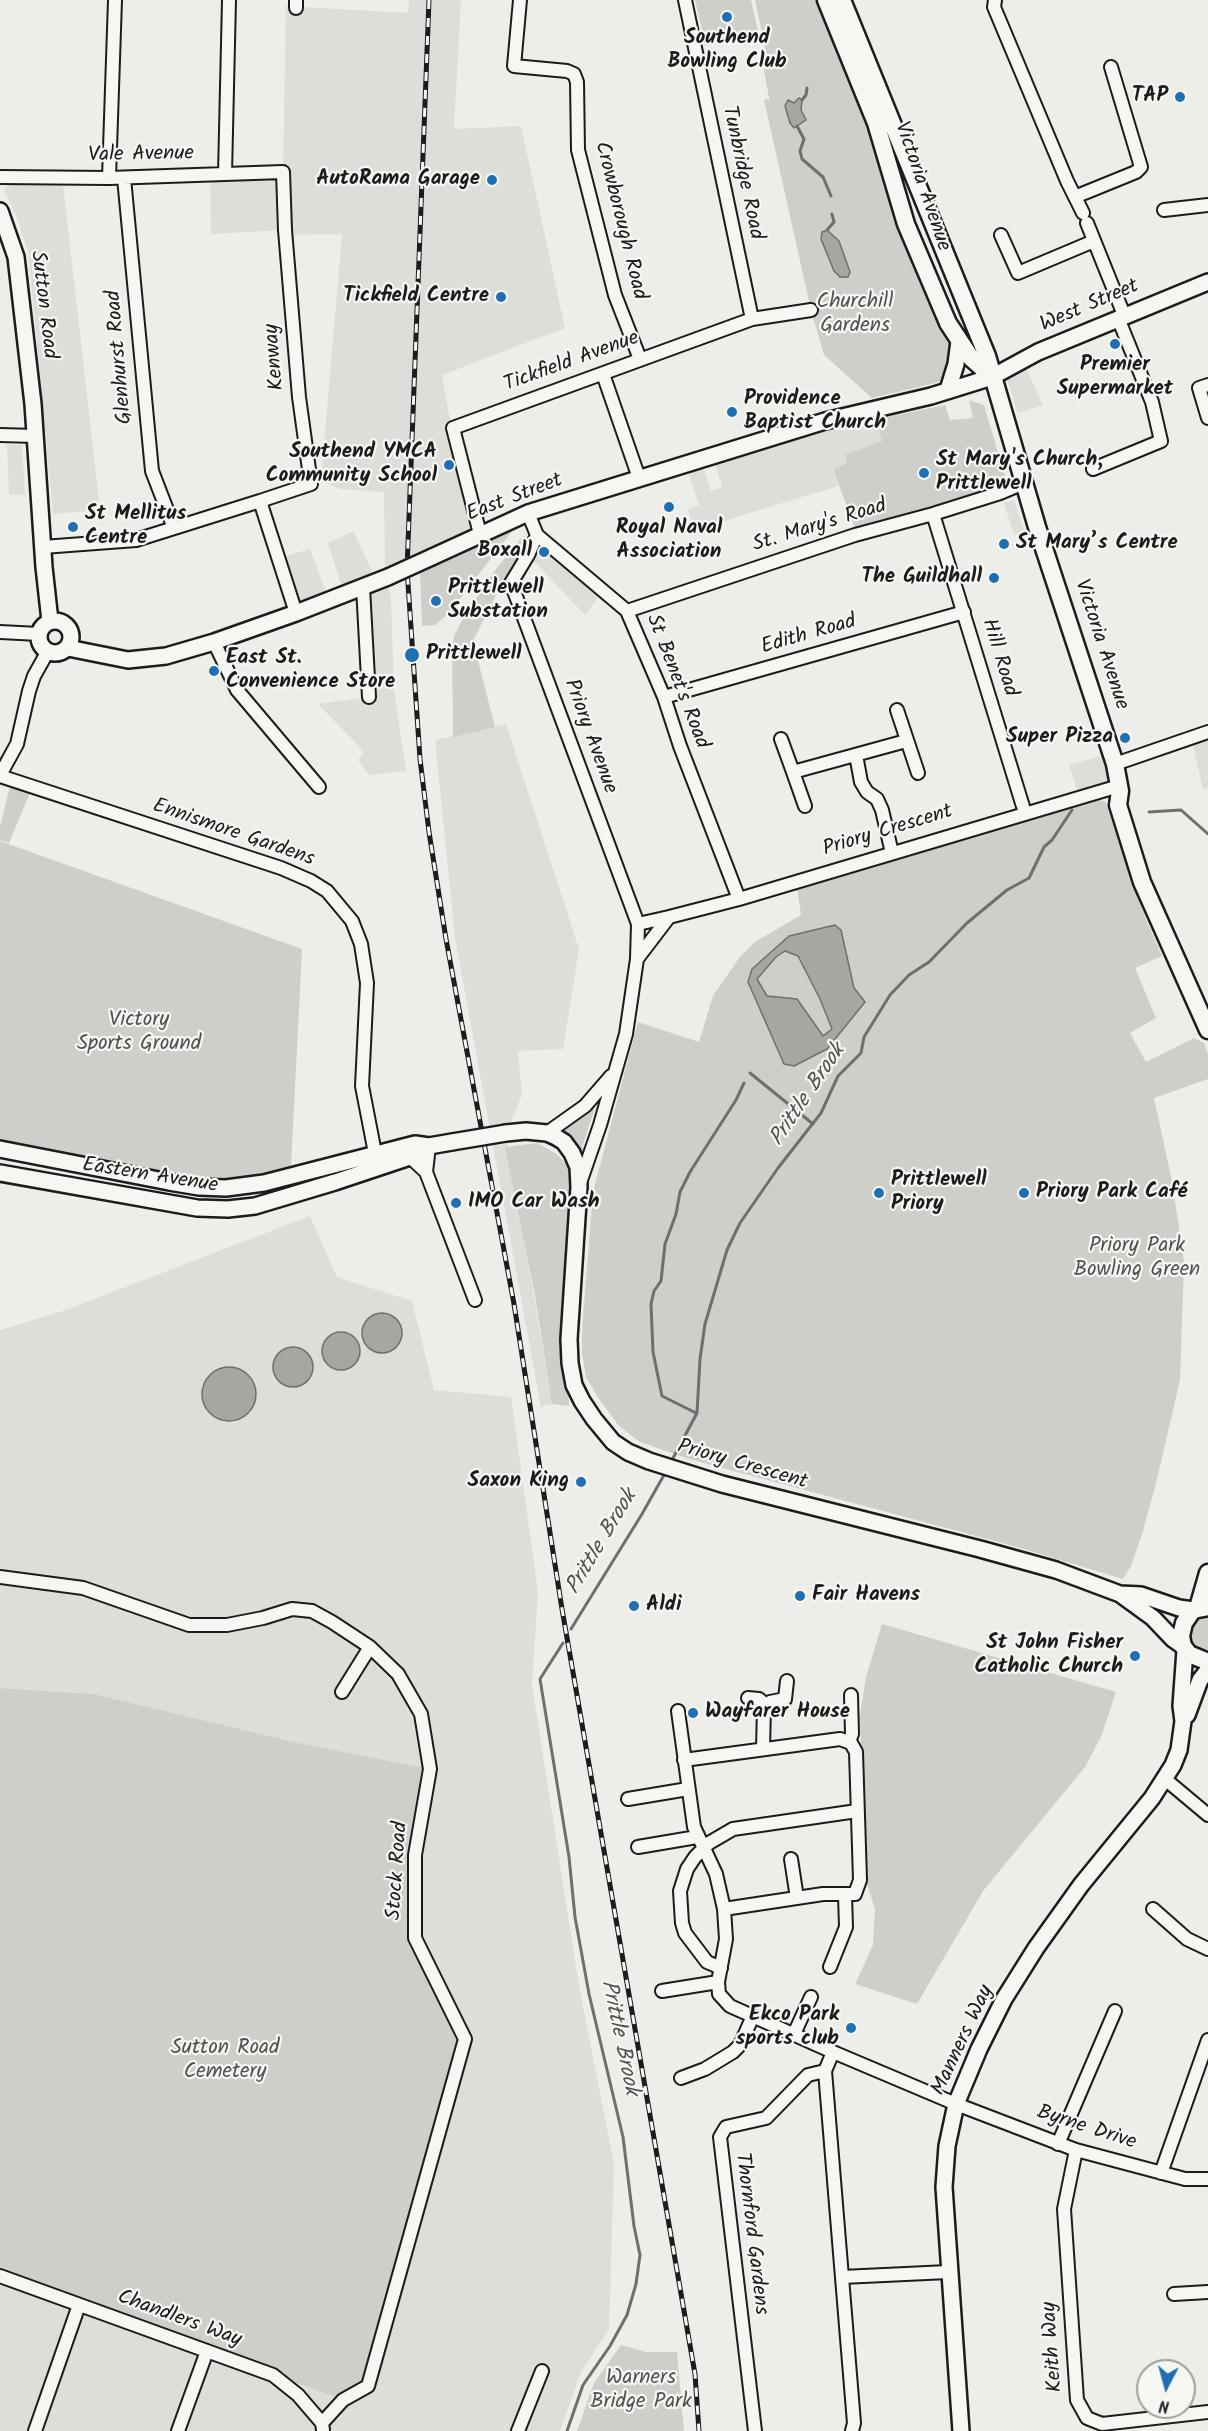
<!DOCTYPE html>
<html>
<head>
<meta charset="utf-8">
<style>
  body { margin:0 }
  #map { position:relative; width:1208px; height:2431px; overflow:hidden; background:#edede9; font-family:Kalam,sans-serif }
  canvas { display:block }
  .north { position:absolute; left:1136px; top:2359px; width:60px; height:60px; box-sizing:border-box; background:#f6f6f2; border:2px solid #9f9f9c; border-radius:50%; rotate:186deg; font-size:16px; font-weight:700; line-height:24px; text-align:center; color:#1c1c1c }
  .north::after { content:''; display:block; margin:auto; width:21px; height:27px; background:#1f6fb2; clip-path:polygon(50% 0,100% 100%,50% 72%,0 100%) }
</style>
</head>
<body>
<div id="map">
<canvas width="1208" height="2431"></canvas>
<div class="north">N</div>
</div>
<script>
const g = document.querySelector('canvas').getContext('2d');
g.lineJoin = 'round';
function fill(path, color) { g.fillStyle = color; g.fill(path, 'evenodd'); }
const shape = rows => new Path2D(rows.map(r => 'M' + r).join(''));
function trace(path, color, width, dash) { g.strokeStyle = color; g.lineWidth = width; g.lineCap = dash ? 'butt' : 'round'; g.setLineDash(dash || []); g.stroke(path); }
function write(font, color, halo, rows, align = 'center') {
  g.font = font + ' Kalam,sans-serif'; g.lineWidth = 4.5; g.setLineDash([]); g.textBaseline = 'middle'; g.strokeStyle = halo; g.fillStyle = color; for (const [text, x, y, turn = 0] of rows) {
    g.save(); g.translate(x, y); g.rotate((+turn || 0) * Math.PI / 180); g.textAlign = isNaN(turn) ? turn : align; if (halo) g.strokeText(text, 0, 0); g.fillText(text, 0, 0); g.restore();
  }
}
const built = shape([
  [409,0,461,0,454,129,521,126,565,328,442,375,450,419,480,534,388,577,391,601,394,690,406,771,369,775,358,760,364,752,318,704,369,697,363,588,344,594,328,543,353,531,377,581,388,576,385,564,384,492,340,489,321,481,342,234,286,235,284,230,211,234,210,175,283,172,286,6,408,13],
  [63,184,100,510,53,514,28,252,16,215,4,191,6,187,9,185],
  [1026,368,1043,405,1018,413,1007,379],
  [877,419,883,441,845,455,847,463,833,469,838,486,694,530,688,509,699,505,688,471,703,466,711,491,722,487,715,462,727,460,831,428],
  [7,444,22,445,25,495,9,494],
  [1014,500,1025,532,1014,535,1004,503],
  [534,540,603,591,585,615,528,555],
  [310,549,329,600,296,613,278,558],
  [506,724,579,949,563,1049,518,1051,522,1095,506,1133,552,1404,541,1407,455,938,435,740],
  [1208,741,1208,788,1203,789,1193,746],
  [1107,754,1113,785,1078,793,1069,765],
  [310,1216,337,1277,412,1301,434,1390,511,1397,538,1592,532,1685,579,1986,614,2164,609,2329,581,2372,560,2431,0,2431,0,2278,343,2400,415,1938,430,1769,294,1742,94,1694,0,1688,0,1330,66,1310]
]);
const green = shape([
  [695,0,751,0,759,35,706,46],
  [755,0,826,0,959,341,948,380,872,398,824,355,811,310,764,100,768,99,770,103,764,70,768,62],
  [969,400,984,405,1007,483,943,504,855,528,833,469,847,463,845,455,882,441,877,419,945,405,950,420,973,418],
  [516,526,449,613,435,625,422,626,420,572],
  [523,536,530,538,511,583,499,589,473,641,495,727,453,737,452,646,455,634,462,620,496,569],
  [10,786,30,793,9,843,0,840,0,827],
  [1092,800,1105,801,1143,912,1162,956,1135,968,1156,1018,1130,1033,1146,1062,1194,1038,1204,1043,1208,1054,1208,1079,1154,1098,1172,1181,1184,1262,1180,1380,1157,1479,1143,1531,1131,1566,1123,1579,1017,1547,689,1459,640,1442,619,1426,599,1399,586,1377,582,1353,582,1330,593,1192,638,1022,699,1042,713,996,739,958,755,942,801,915,797,888,880,866,879,861],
  [0,841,302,949,291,1167,240,1179,190,1176,0,1145],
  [592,1104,595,1106,594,1111,582,1147,589,1150,584,1170,558,1130],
  [537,1143,555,1153,568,1165,573,1187,565,1339,569,1406,552,1404,535,1296,505,1147],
  [1208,1616,1208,1653,1198,1650,1193,1646,1190,1634,1194,1623,1198,1619],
  [882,1624,1116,1692,1101,1737,1085,1767,983,1891,917,2004,855,1984,873,1945,875,1909,865,1878,860,1715,866,1677],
  [0,1688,94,1694,294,1742,430,1769,415,1855,415,1937,465,2039,368,2386,343,2400,0,2276],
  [621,2345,646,2352,677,2352,684,2431,577,2431,594,2383]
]);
const water = shape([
  [799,98,802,100,801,110,806,120,794,128,790,123,785,106,788,100,794,103,799,98],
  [827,230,839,241,850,272,848,277,840,277,834,271,821,239,822,232,827,230],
  [835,925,841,930,854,988,865,1002,827,1049,794,1066,784,1064,748,982,752,969,789,936,835,925],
  [785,951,798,956,820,999,832,1029,823,1036,797,999,767,996,757,979,776,957,785,951],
  '362 1333a20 20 0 1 1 40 0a20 20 0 1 1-40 0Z',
  '322 1351a19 19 0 1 1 38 0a19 19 0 1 1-38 0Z',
  '273 1367a20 20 0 1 1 40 0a20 20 0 1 1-40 0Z',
  '202 1394a27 27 0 1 1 54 0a27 27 0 1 1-54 0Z'
]);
const stream = shape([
  [802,100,806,95,807,88],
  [797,126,804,139,800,151,802,159,823,177,831,196],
  [827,230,834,222,832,214],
  [1149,812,1181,810,1208,834],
  [750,1073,813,1124],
  [696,1413,662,1396,653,1352,651,1304,654,1291,661,1281,665,1244,676,1214,680,1192,690,1172,736,1100,744,1083],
  [672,1460,697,1413,700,1359,705,1324,727,1250,740,1223,778,1168,821,1113,838,1076,861,1053,864,1037,890,995,909,975,929,962,967,923,1007,890,1029,878,1044,847,1052,840,1072,810],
  [571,1629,642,1514,664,1475],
  [563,1643,540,1679,569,1857,575,1917,589,1994,623,2137,634,2226,640,2255,636,2284,627,2315,610,2346,583,2385,567,2431]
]);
const minor = shape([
  [520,0,514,66,567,71,574,74,577,82,578,150,615,295,640,359],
  [685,0,752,319],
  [995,0,994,7,1067,181,1083,213],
  [296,8,296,0],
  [225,174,229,0],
  [0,177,109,178,283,172,285,230,299,397,311,484,260,501],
  [109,178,115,0],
  [124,178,152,471,174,528],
  [1077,196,1136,172,1141,167,1111,67],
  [1164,210,1208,205],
  [1087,223,1124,315],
  [1001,235,1018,273,1094,241],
  [603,374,639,478],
  [1208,385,1199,388,1208,418],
  [0,435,35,436],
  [1093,469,1161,441,1152,402,1118,318],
  [528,513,537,535,627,611,664,697,680,746,739,899],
  [933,514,1025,813],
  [480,534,453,428,752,319,811,310],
  [537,535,528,555,511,583,638,924,637,959],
  [43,547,136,540,260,501,296,613],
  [363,587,369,697],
  [627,611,855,535,933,514,1000,493,1024,483],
  [0,632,39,634],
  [214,642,237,690,319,787],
  [664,697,964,612],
  [897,710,918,773],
  [781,739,793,772],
  [856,755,861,782,867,792,877,799,882,810,892,853],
  [1115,764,1208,732],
  [0,775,17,744,29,691,34,676,48,651],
  [0,776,281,868,311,881,327,891,352,921,361,944,367,983,362,1086,375,1153],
  [805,806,793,772,906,741],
  [638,924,669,917],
  [547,1133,585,1106,611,1076],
  [410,1157,426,1172,475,1300],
  [426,1172,429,1146],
  [580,1183,600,1125,626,1034,637,959,669,917,739,899,1119,786],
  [0,1577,83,1588,189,1625,227,1625,263,1618,292,1609,312,1611,332,1622,370,1647,398,1674,421,1714,430,1769,415,1855,415,1938,465,2039,368,2386,343,2400,322,2423],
  [342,1692,370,1647],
  [748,1698,759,1699,766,1705],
  [678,1711,694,1827,716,1874,724,1909,726,1939,718,1982,719,1994,730,2006,833,2052],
  [849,1742,852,1734,851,1695],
  [763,1749,764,1707,770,1702,785,1699,787,1681],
  [684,1760,840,1739,851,1743,856,1752,860,1880,855,1894,823,1894,724,1909],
  [1165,1779,1208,1815],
  [628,1799,688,1789],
  [638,1847,697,1837],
  [791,1859,797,1898],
  [1153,1909,1187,1939,1208,1949],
  [830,1967,846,1927,845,1895],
  [721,1968,707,1962,685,1933,682,1923,680,1891,687,1869,695,1857,709,1843,733,1829,857,1811],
  [662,1991,718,1982],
  [794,2034,811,1997],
  [825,2071,854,2423,852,2431],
  [681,2078,705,2069,733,2052,740,2045,753,2016],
  [1058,2144,1115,2011],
  [1076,2150,1064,2209,1077,2400,1087,2418,1102,2424,1208,2412],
  [1161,2173,1208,2040],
  [0,2276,273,2375,298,2395,322,2423,323,2430],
  [842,2277,948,2272],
  [1174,2294,1208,2292],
  [35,2431,79,2305],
  [178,2431,207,2351],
  [518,2431,542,2371],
  [755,2431,720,2137,726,2127,766,2118,808,2075,825,2071,833,2052,956,2104,1076,2150,1185,2179,1208,2179]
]);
const major = shape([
  [0,211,16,257,33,404,44,567,50,621],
  [948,390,956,364,959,341],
  [432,557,528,513,825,421,931,396,992,377,1038,352,1208,282],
  '39 637a16 16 0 1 1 32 0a16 16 0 1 1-32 0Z',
  [68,648,128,660,166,656,214,642,296,613,388,577],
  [506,1133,526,1131,547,1133,556,1137,564,1142,572,1153,578,1167,579,1187,569,1339,570,1363,574,1385,582,1401,594,1419,613,1442,628,1452,649,1461,722,1484,980,1549,1056,1570,1120,1594,1153,1618,1173,1639,1183,1646],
  [0,1149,169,1182,199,1187,226,1188,264,1183,415,1144,429,1146,452,1142],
  [0,1173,197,1208,228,1209,255,1206,335,1182,410,1157,429,1146],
  [1120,1594,1141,1595,1179,1608,1193,1610],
  [1187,1715,1200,1680,1208,1670],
  [961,2431,944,2187,947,2146,956,2104,979,2049,1004,1999,1036,1948,1081,1885,1152,1798,1173,1765,1179,1750,1183,1721,1181,1706,1185,1650]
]);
const highway = shape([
  [826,0,876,123,906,224,948,323,971,358,992,377],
  [842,0,987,356,1037,527,1115,764,1120,791,1118,805,1142,882,1208,1030],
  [1208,1607,1193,1610,1184,1623,1181,1636,1183,1646,1189,1654,1208,1662],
  [1198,1608,1208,1573]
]);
const rail = shape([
  [429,0,407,569,420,759,429,832,446,939,514,1304,562,1609,695,2374,699,2431]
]);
const majorBridge = shape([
  [388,577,432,557],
  [452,1142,506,1133]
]);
const markers = [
  [727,17,6,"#1f6fb2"],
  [1180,97,6,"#1f6fb2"],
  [492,180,6,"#1f6fb2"],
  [501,297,6,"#1f6fb2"],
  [1115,344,6,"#1f6fb2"],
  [732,412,6,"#1f6fb2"],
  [449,465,6,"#1f6fb2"],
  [924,473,6,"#1f6fb2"],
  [669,507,6,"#1f6fb2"],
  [73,527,6,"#1f6fb2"],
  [1004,544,6,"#1f6fb2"],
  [544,552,6,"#1f6fb2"],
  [994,578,6,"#1f6fb2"],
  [436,601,6,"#1f6fb2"],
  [412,655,8,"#1f6fb2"],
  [214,671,6,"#1f6fb2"],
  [1125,738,6,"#1f6fb2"],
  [879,1193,6,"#1f6fb2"],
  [1024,1193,6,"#1f6fb2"],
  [456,1203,6,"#1f6fb2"],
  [581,1482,6,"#1f6fb2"],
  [800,1596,6,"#1f6fb2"],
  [634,1606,6,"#1f6fb2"],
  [1135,1656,6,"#1f6fb2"],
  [693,1713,6,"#1f6fb2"],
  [851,2028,6,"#1f6fb2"]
];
const poiNames = [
  ["Southend",727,39,"center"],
  ["Bowling Club",727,63,"center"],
  ["TAP",1168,97,"right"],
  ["AutoRama Garage",480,180,"right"],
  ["Tickfield Centre",489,297,"right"],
  ["Premier",1115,366,"center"],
  ["Supermarket",1115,390,"center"],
  ["Providence",744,400],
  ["Baptist Church",744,424],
  ["Southend YMCA",437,453,"right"],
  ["Community School",437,477,"right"],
  ["St Mary's Church,",936,461],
  ["Prittlewell",936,485],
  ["St Mellitus",85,515],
  ["Centre",85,539],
  ["Royal Naval",669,529,"center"],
  ["Association",669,553,"center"],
  ["St Mary’s Centre",1016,544],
  ["Boxall",532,552,"right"],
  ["The Guildhall",982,578,"right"],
  ["Prittlewell",448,589],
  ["Substation",448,613],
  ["Prittlewell",426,655],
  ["East St.",226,659],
  ["Convenience Store",226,683],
  ["Super Pizza",1113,738,"right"],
  ["Prittlewell",891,1181],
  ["Priory",891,1205],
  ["Priory Park Café",1036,1193],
  ["IMO Car Wash",468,1203],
  ["Saxon King",569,1482,"right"],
  ["Fair Havens",812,1596],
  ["Aldi",646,1606],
  ["St John Fisher",1123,1644,"right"],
  ["Catholic Church",1123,1668,"right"],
  ["Wayfarer House",705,1713],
  ["Ekco Park",839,2016,"right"],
  ["sports club",839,2040,"right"]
];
const streetNames = [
  ["Vale Avenue",141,156,-1],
  ["Tunbridge Road",741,173,78],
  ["Victoria Avenue",921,187,71],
  ["Crowborough Road",619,221,76],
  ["Sutton Road",42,305,83],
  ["West Street",1090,307,-23],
  ["Glenhurst Road",121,357,-95],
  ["Kenway",276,357,-95],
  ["Tickfield Avenue",572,363,-20],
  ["East Street",515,499,-21],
  ["St. Mary's Road",820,527,-17],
  ["Edith Road",809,636,-16],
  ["Victoria Avenue",1100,645,72],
  ["Hill Road",998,658,73],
  ["St Benet's Road",676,682,69],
  ["Priory Avenue",589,737,70],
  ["Priory Crescent",888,832,-17],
  ["Ennismore Gardens",233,834,19],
  ["Eastern Avenue",150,1177,9],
  ["Priory Crescent",742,1466,16],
  ["Stock Road",399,1871,-86],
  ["Manners Way",964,2041,-65],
  ["Byrne Drive",1086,2129,18],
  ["Thornford Gardens",750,2234,83],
  ["Chandlers Way",179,2320,20],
  ["Keith Way",1054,2347,-94]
];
const parkNames = [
  ["Churchill",855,303],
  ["Gardens",855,327],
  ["Victory",139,1021],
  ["Sports Ground",139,1045],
  ["Priory Park",1137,1247],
  ["Bowling Green",1137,1271],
  ["Sutton Road",225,2049],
  ["Cemetery",225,2073],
  ["Warners",641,2379],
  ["Bridge Park",641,2403]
];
const waterNames = [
  ["Prittle Brook",809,1096,-56],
  ["Prittle Brook",603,1543,-59],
  ["Prittle Brook",618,2038,78]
];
fill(built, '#ddddda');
fill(green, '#cececb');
fill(water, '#a6a6a3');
trace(water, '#6f6f6d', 1.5);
trace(stream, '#6f6f6d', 3);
trace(minor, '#1c1c1c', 16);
trace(major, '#1c1c1c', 20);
trace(highway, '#1c1c1c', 21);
trace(minor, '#f6f6f2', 12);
trace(major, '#f6f6f2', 15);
trace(highway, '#f6f6f2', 16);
trace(rail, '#1c1c1c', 5);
trace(rail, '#f6f6f2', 3, [9]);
trace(majorBridge, '#1c1c1c', 20, []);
trace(majorBridge, '#f6f6f2', 15);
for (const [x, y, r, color] of markers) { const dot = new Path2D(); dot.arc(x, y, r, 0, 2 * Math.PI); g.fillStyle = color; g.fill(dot); trace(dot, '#f6f6f2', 2); }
write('bold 21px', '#1c1c1c', '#f6f6f2', poiNames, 'left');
write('21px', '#1c1c1c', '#f6f6f2', streetNames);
write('21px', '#515151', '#f6f6f2', parkNames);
write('italic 22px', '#535352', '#f6f6f2', waterNames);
</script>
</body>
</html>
